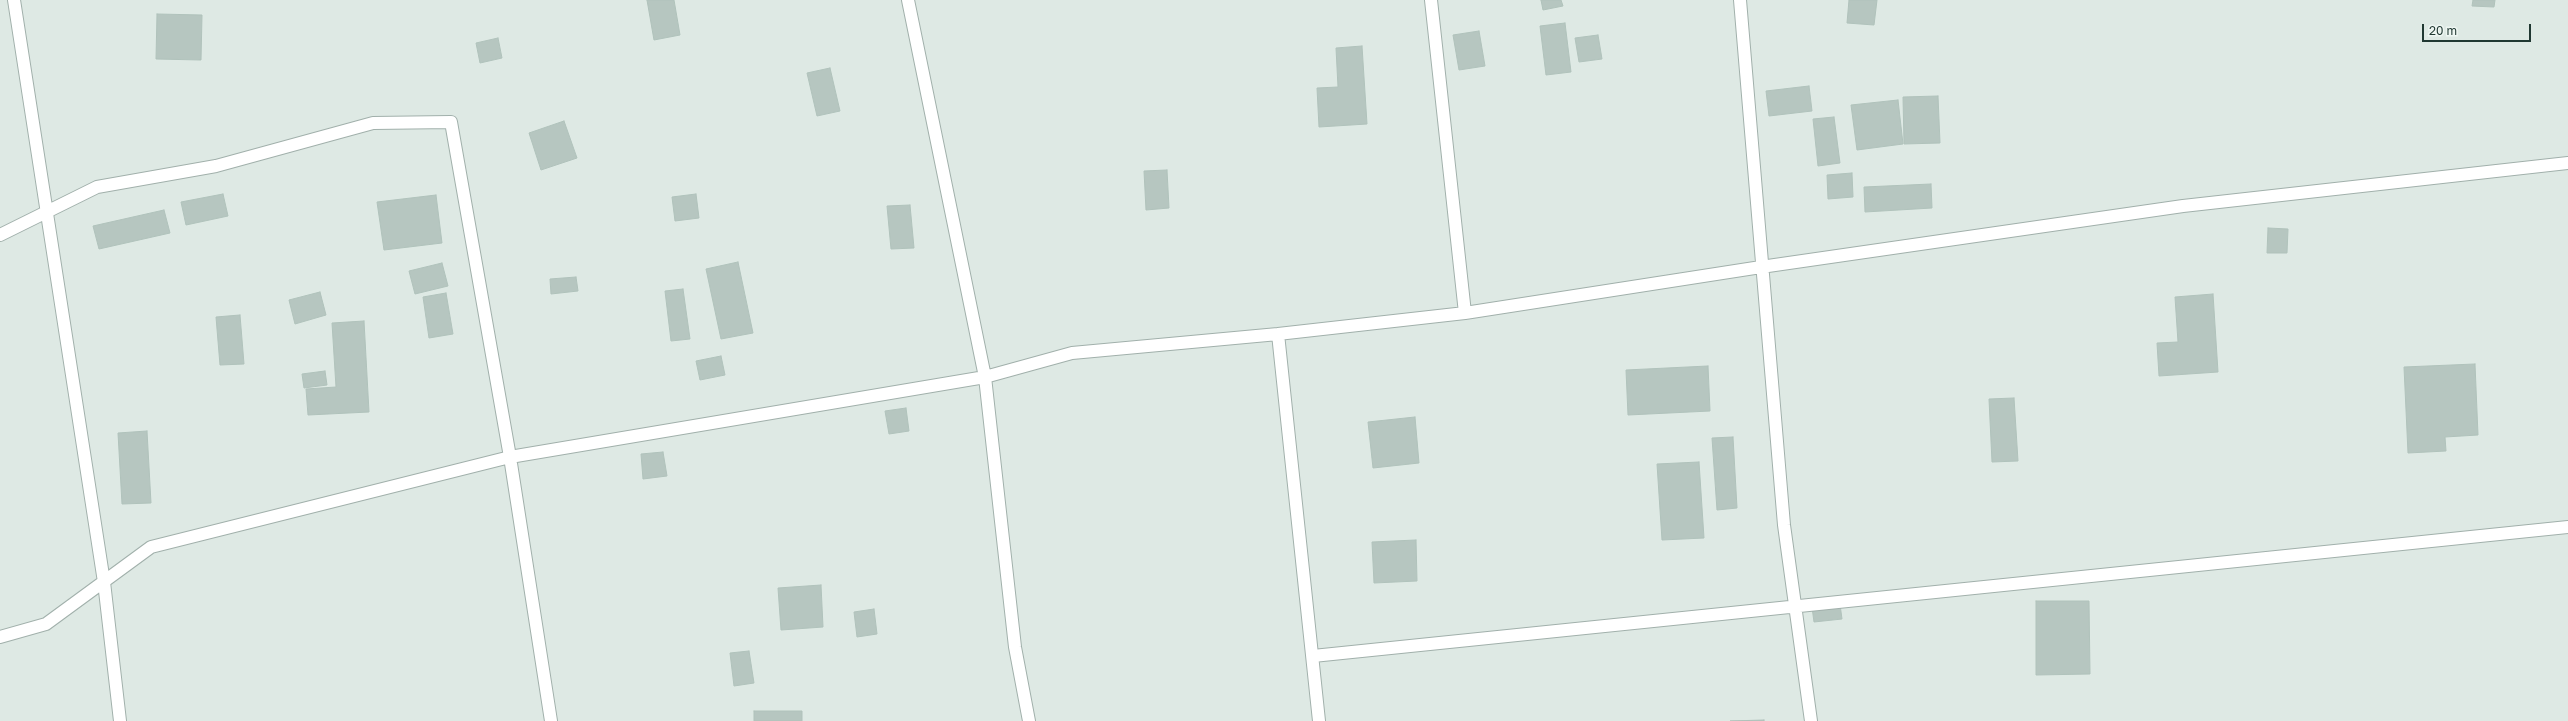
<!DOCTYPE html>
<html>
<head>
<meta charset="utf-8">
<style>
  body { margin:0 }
  #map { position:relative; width:2568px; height:721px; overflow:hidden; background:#dee9e4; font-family:"Golos Text",sans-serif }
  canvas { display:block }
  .scale { position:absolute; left:2422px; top:24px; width:109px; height:18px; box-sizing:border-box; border:2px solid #203832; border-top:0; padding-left:5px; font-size:12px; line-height:14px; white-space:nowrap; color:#203832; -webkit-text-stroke:3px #eef6f2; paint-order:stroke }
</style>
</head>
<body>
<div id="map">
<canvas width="2568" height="721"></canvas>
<div class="scale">20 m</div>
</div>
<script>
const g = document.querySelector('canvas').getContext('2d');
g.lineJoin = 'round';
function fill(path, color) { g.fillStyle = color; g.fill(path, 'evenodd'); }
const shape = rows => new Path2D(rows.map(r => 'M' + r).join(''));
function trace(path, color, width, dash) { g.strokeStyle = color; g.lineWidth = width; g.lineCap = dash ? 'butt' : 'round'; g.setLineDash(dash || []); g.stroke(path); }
const building = shape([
  [647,0,674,0,680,35,654,40,647,0],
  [1541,0,1561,0,1563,6,1543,10,1541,0],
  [1849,0,1877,0,1874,25,1847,23,1849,0],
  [2473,0,2495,0,2494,7,2472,6,2473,0],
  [157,14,202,15,201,60,156,59,157,14],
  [1565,23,1571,72,1546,75,1540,26,1565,23],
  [1479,31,1485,66,1459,70,1453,35,1479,31],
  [1598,35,1602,59,1579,62,1575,38,1598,35],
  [498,38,502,58,480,63,476,43,498,38],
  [1362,46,1367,124,1319,127,1317,88,1338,87,1336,48,1362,46],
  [830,68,840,111,817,116,807,73,830,68],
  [1809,86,1812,111,1769,116,1766,91,1809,86],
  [1938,96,1940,143,1904,144,1903,97,1938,96],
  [1898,100,1903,144,1857,150,1851,105,1898,100],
  [1834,117,1840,163,1818,166,1813,119,1834,117],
  [564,121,577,158,541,170,529,133,564,121],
  [1167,170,1169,208,1146,210,1144,171,1167,170],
  [1852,173,1853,197,1828,199,1827,175,1852,173],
  [1931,184,1932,208,1865,212,1864,187,1931,184],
  [223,194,228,216,186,225,181,202,223,194],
  [696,194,699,218,675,221,672,197,696,194],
  [436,195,442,243,384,250,377,202,436,195],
  [910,205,914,248,891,249,887,206,910,205],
  [164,210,170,233,99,249,93,226,164,210],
  [2268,228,2288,229,2287,253,2267,253,2268,228],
  [738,262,753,333,721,339,706,269,738,262],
  [442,263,448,286,415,294,409,271,442,263],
  [576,277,578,291,551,294,550,279,576,277],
  [683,289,690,339,671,341,665,291,683,289],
  [320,292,326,315,295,324,289,300,320,292],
  [446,293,453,334,429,338,423,297,446,293],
  [2213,294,2218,372,2159,376,2157,343,2178,342,2175,297,2213,294],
  [240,315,244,364,220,365,216,317,240,315],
  [364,321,369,412,308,415,306,389,336,387,332,323,364,321],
  [721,356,725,375,700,380,696,361,721,356],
  [2475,364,2478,435,2445,437,2446,451,2408,453,2404,367,2475,364],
  [1708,366,1710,411,1628,415,1626,370,1708,366],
  [325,371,327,385,304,388,302,374,325,371],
  [2014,398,2018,461,1992,462,1989,399,2014,398],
  [906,408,909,431,889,434,885,411,906,408],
  [1415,417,1419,463,1373,468,1368,422,1415,417],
  [147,431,151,503,122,504,118,433,147,431],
  [1733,437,1737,508,1717,510,1712,438,1733,437],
  [663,452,667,476,643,479,641,454,663,452],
  [1699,462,1704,538,1662,540,1657,464,1699,462],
  [1416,540,1417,581,1374,583,1372,542,1416,540],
  [821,585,823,627,781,630,778,588,821,585],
  [1839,597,1842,619,1814,622,1811,600,1839,597],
  [2036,601,2089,601,2090,674,2036,675,2036,601],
  [874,609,877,634,857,637,854,612,874,609],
  [749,651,754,683,734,686,730,653,749,651],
  [754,711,802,711,802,721,754,721,754,711],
  [1764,720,1764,721,1730,721,1764,720]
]);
const minor = shape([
  [14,0,104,582,120,721],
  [908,0,985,377,1015,647,1029,721],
  [1740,0,1784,525,1811,721],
  [0,235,97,187,216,166,373,123,451,122,510,457,551,721],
  [1465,313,1761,267,2183,206,2568,163],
  [1278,334,1319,721],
  [0,637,46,624,151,547,510,457,985,377,1072,353,1278,334,1465,313,1431,0],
  [1313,656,2568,527]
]);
fill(building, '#b6c6c0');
trace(building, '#b0c2bb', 1);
trace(minor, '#a1b0ab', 14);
trace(minor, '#fff', 12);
</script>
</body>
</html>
